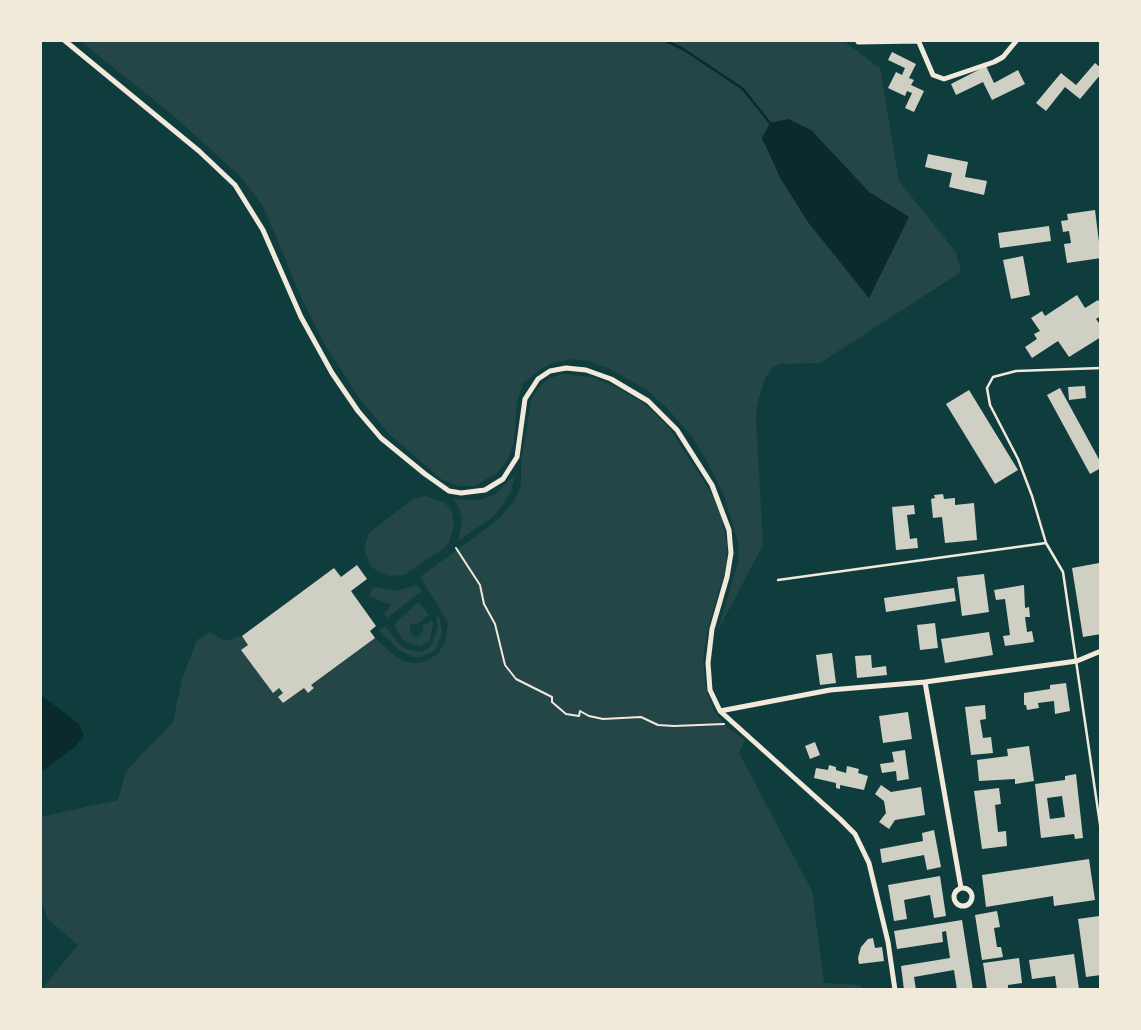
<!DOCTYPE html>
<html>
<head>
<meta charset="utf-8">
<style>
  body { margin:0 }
  #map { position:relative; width:1141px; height:1030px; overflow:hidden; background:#0f3d3e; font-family:"Roboto Condensed",sans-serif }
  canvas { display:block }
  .frame { position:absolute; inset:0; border:42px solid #f1e9da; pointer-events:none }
</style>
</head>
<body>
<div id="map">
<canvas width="1141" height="1030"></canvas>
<div class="frame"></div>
</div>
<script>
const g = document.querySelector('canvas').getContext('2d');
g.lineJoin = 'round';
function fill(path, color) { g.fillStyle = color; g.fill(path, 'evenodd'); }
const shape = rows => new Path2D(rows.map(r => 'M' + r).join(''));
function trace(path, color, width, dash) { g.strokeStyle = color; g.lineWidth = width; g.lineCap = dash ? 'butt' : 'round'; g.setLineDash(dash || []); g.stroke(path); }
const green = shape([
  [79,40,842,40,880,68,899,181,956,252,961,272,820,363,780,364,772,368,765,378,757,405,756,420,763,545,718,630,739,560,738,542,724,496,708,463,690,434,666,407,648,391,610,369,589,361,573,359,552,363,537,372,523,384,517,402,514,442,508,459,498,472,475,486,459,486,441,479,388,433,357,395,324,343,301,297,263,206,240,176,175,117],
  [788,119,811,130,869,192,908,217,869,298,808,222,781,179,762,138],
  [562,374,593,377,620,389,647,406,670,429,710,491,722,518,727,544,726,567,708,627,703,658,706,689,714,711,728,728,745,740,739,753,812,891,824,983,861,985,861,990,41,990,78,945,48,919,40,898,40,817,118,800,126,771,173,722,182,679,197,640,210,632,225,641,242,636,248,645,242,651,272,692,279,688,283,693,279,697,283,703,304,688,308,693,314,688,311,685,375,638,396,657,403,661,414,663,426,661,438,654,446,640,448,622,420,577,498,520,515,500,521,485,521,464,531,401,537,389,548,379],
  [516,474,510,493,498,511,490,519,458,541,462,520,459,507,453,499,479,500,494,495],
  [425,496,444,502,452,511,454,525,449,542,444,548,404,575,388,576,371,567,364,549,369,533,413,499],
  [417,585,422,591,387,618,384,614,391,605,369,596,373,587,395,591],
  [419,602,429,615,419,623,410,625,410,632,414,636,419,636,423,631,423,626,432,620,433,625,430,640,420,647,403,640,395,627,396,622],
  [439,616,442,632,437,646,434,651,421,657,413,657,399,650,379,630,385,626,399,644,406,649,421,652,430,647,433,642,438,627,436,618]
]);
const water = shape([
  [788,119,811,130,869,192,909,217,869,298,808,222,781,179,762,138,770,123],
  [40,694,79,724,84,736,74,748,40,772]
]);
const stream = shape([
  [664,40,683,49,743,89,770,123]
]);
const building = shape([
  [892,52,916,64,909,78,914,80,911,85,924,91,914,112,905,108,912,93,907,91,905,96,888,88,896,72,902,75,905,68,888,60],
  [1095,63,1101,68,1101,74,1080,99,1065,87,1046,111,1036,103,1061,73,1076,85],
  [986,66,994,83,1018,70,1025,84,992,100,983,82,956,95,951,84],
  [928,154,968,162,965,177,987,181,984,195,949,187,952,173,925,167],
  [1095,210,1101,258,1067,263,1064,244,1071,243,1069,231,1063,232,1061,221,1068,220,1067,214],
  [1049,226,1051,241,1000,248,998,233],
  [1023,256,1030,295,1011,299,1003,260],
  [1077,295,1085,308,1098,300,1101,305,1101,316,1096,319,1101,326,1101,337,1069,357,1058,341,1032,358,1025,347,1037,339,1034,334,1040,331,1031,318,1042,311,1045,316],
  [1085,386,1086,398,1069,400,1068,387],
  [1060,388,1101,463,1101,468,1090,474,1047,395],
  [969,390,1018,470,995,484,946,404],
  [943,494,944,499,955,498,955,505,974,503,977,540,945,543,942,517,933,518,931,499,935,498,934,495],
  [914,505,915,514,907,515,910,539,917,538,918,548,896,550,892,507],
  [1099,563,1101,634,1083,637,1072,568],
  [357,565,367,579,351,591,376,626,370,631,375,638,311,685,314,688,308,693,304,688,283,703,278,697,283,693,279,688,273,693,241,650,248,645,242,636,334,568,341,577],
  [984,574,989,612,962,616,957,577],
  [1024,585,1025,608,1029,607,1030,617,1025,617,1027,632,1032,631,1034,642,1005,646,1003,636,1010,635,1005,599,996,600,994,590],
  [954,588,956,601,886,612,884,598],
  [935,623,938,648,920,650,917,625],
  [989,632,993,655,945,663,941,639],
  [832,653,836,683,820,685,816,655],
  [871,655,872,668,886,666,887,675,857,678,855,656],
  [1066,683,1070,711,1055,714,1054,701,1038,703,1039,708,1027,710,1026,705,1024,705,1024,693,1050,689,1050,685],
  [985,705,986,719,980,720,983,738,991,737,993,753,971,755,965,707],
  [908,712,912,739,883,743,879,716],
  [815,742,820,755,810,759,805,746],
  [1029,746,1034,781,1015,784,1015,779,979,781,977,760,1008,756,1007,749],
  [905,750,909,779,897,781,896,771,882,773,880,764,894,762,892,752],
  [829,765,836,767,836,770,846,773,847,766,859,769,858,773,868,776,864,790,840,785,840,789,836,788,836,783,814,778,816,768,828,770],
  [1076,774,1083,838,1075,839,1074,834,1041,838,1035,784,1065,780,1065,776],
  [1062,796,1065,817,1050,819,1047,798],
  [881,785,891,792,921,787,925,815,895,820,889,829,879,822,886,813,884,801,875,794],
  [999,788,1001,804,995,805,998,832,1006,831,1007,846,982,849,974,791],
  [934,830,941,867,927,870,924,855,882,863,880,849,923,841,922,833],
  [1089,859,1095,900,1054,906,1053,896,986,907,982,875],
  [940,876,946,916,934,918,930,895,904,900,907,919,894,921,888,885],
  [997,911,1000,927,994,928,997,947,1001,947,1003,957,982,960,975,915],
  [1099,916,1101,975,1086,977,1078,919],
  [962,920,973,990,957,990,954,970,914,977,916,990,904,990,901,966,950,958,946,931,942,932,943,942,897,949,894,931],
  [873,938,875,948,882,947,884,961,859,964,858,958,861,947,868,939],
  [1074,954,1079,989,1057,990,1055,976,1032,979,1029,960],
  [1019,958,1022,983,1008,985,1008,990,987,990,983,963]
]);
const path = shape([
  [456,548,480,585,484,604,495,624,505,665,516,679,552,697,552,702,566,714,579,716,580,711,589,716,603,719,641,717,658,725,674,726,724,724]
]);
const service = shape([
  [1101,368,1016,371,993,377,987,388,990,405,1018,459,1032,496,1046,543,1063,572,1101,831],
  [778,580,1046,543]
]);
const minor = shape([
  [64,40,199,151,235,185,263,230,301,317,332,373,358,411,381,438,425,474,449,491,461,493,485,490,503,479,517,457,525,399,538,379,550,371,566,368,586,370,611,379,648,401,677,430,712,485,729,530,731,553,727,577,712,629,708,663,710,690,720,711,840,819,855,834,869,863,888,942,895,990],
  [918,40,933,75,944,79,994,62,1003,57,1017,40],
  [858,42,918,41],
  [925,682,961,888],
  [720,711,830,690,925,682,1077,661,1101,651],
  '954 897a9 9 0 1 1 18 0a9 9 0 1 1-18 0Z'
]);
fill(green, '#244646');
fill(water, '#0a2a2b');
trace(stream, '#0a2a2b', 2.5);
fill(building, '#cfcfc3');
trace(path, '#f1e9da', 2);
trace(service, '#f1e9da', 2.5);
trace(minor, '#f1e9da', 5);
</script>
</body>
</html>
